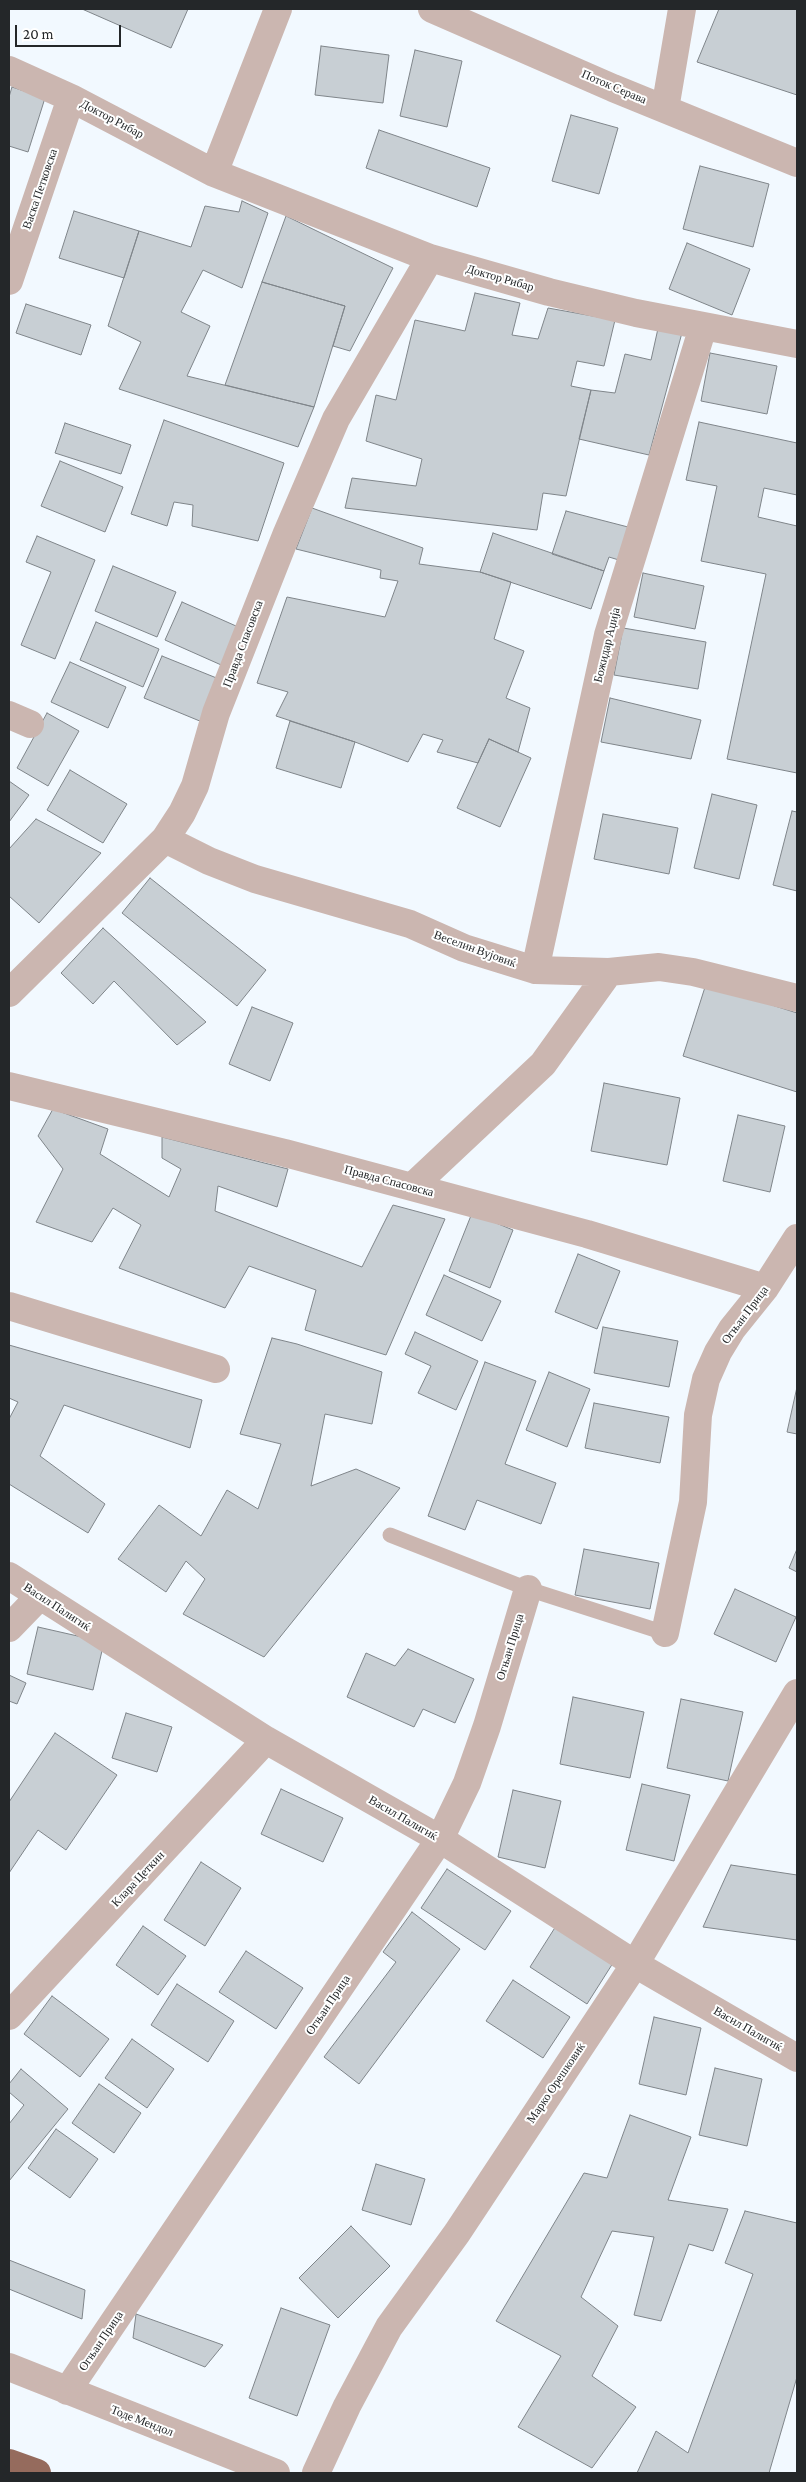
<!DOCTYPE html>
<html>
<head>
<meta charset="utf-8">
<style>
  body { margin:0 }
  #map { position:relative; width:806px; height:2482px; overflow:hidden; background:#f2f9ff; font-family:"Crimson Pro",serif }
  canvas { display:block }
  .frame { position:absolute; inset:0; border:10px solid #242729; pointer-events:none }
  .scale { position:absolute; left:15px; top:25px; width:106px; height:22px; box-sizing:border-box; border:2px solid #242729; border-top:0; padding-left:6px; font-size:15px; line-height:18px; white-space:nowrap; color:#242729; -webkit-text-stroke:4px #fff; paint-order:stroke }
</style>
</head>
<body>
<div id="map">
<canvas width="806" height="2482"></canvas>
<div class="frame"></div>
<div class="scale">20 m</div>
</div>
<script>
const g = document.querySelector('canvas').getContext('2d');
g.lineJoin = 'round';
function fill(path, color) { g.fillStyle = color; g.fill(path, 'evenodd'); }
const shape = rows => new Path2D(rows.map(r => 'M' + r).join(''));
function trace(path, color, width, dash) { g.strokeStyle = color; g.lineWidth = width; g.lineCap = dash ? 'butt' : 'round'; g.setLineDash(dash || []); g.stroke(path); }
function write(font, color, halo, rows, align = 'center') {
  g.font = font + ' "Crimson Pro",serif'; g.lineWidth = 4; g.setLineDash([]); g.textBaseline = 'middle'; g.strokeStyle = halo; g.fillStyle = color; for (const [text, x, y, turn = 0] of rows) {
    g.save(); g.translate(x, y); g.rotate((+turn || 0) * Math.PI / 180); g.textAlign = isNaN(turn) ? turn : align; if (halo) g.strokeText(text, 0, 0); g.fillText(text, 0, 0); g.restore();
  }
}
const building = shape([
  [82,9,188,9,171,48,82,9],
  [719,9,797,9,797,95,697,62,719,9],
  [321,46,389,55,383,103,315,95,321,46],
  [415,50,462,61,447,127,400,116,415,50],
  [12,87,45,98,28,152,9,146,9,97,12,87],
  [571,115,618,128,599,194,552,181,571,115],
  [379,130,490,168,477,207,366,168,379,130],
  [700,166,769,184,753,247,683,229,700,166],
  [242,201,268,213,242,288,203,270,181,312,210,326,187,376,314,407,298,447,119,389,141,342,108,326,139,231,191,247,205,206,239,212,242,201],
  [74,211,139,231,124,278,59,258,74,211],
  [286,216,393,268,350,351,333,346,345,306,262,282,286,216],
  [687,243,750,269,732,315,669,289,687,243],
  [262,282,345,306,314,407,225,385,262,282],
  [475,293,520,303,512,335,538,339,548,308,615,320,604,366,577,361,571,386,591,390,566,496,543,493,537,530,345,508,352,478,416,486,422,459,366,441,376,395,396,400,415,320,465,331,475,293],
  [26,304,91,325,81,355,16,333,26,304],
  [659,324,683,329,649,455,579,439,591,390,615,393,625,354,651,360,659,324],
  [710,353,777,366,767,414,701,401,710,353],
  [164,420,284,463,258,541,192,526,193,505,174,502,167,526,131,514,164,420],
  [699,422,797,443,797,495,764,488,758,517,797,526,797,773,727,759,766,574,701,561,717,486,686,480,699,422],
  [65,423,131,445,121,474,55,453,65,423],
  [60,461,123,487,105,532,41,506,60,461],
  [312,508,423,548,419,564,480,572,511,582,494,639,524,651,506,698,530,708,518,752,489,739,478,763,437,752,443,740,423,734,408,762,355,742,276,716,288,692,257,683,287,597,385,617,398,581,380,578,381,570,296,549,312,508],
  [566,511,628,527,622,561,609,557,604,571,552,554,566,511],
  [493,533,604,571,591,609,480,572,493,533],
  [37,536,95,560,55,659,21,645,51,572,26,562,37,536],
  [113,566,176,592,157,637,95,611,113,566],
  [643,573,704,586,695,629,634,617,643,573],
  [182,602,245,630,228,668,165,640,182,602],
  [96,622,159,649,143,687,80,660,96,622],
  [623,628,706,642,698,689,614,675,623,628],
  [162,656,224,681,207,724,144,698,162,656],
  [70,662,126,687,108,728,51,702,70,662],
  [610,698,701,720,691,759,601,742,610,698],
  [47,713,79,731,48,786,17,768,47,713],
  [290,721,355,742,341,788,276,768,290,721],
  [489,739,531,758,500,827,457,808,489,739],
  [70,770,127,804,103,843,47,810,70,770],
  [9,781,29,795,9,822,9,781],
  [712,794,757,805,739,879,694,868,712,794],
  [792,811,797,812,797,891,773,885,792,811],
  [603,814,678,828,669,874,594,859,603,814],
  [36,819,101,853,39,923,9,896,9,849,36,819],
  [150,878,266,970,237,1006,122,913,150,878],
  [103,928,206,1022,177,1045,114,981,93,1004,61,973,103,928],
  [706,984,797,1013,797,1092,683,1056,706,984],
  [252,1007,293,1023,270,1081,229,1064,252,1007],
  [604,1083,680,1098,667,1165,591,1151,604,1083],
  [53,1109,108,1129,100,1154,169,1197,181,1169,162,1158,162,1137,288,1169,277,1207,218,1186,215,1211,362,1267,393,1205,445,1219,386,1355,305,1330,316,1290,249,1266,225,1308,119,1268,141,1225,113,1208,92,1242,36,1222,63,1169,38,1136,53,1109],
  [738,1115,785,1126,770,1192,723,1181,738,1115],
  [472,1213,513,1230,490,1288,449,1271,472,1213],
  [578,1254,620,1271,597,1329,555,1312,578,1254],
  [444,1275,501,1301,482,1341,426,1315,444,1275],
  [603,1327,678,1341,669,1387,594,1373,603,1327],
  [415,1332,478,1361,456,1410,418,1393,431,1366,405,1354,415,1332],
  [272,1338,297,1344,382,1372,372,1424,325,1414,311,1486,356,1469,400,1488,264,1657,183,1614,205,1579,186,1561,166,1592,118,1559,159,1505,201,1536,227,1490,258,1509,281,1444,240,1434,272,1338],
  [9,1345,202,1400,190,1448,64,1405,40,1456,105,1504,88,1533,9,1484,9,1419,18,1402,9,1398,9,1345],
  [485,1362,536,1381,505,1464,556,1483,541,1524,477,1500,465,1530,428,1516,485,1362],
  [549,1372,590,1389,567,1447,526,1430,549,1372],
  [797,1387,797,1434,787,1432,797,1387],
  [594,1403,669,1417,660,1463,585,1448,594,1403],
  [584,1549,659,1563,650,1609,575,1595,584,1549],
  [797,1549,797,1572,789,1568,797,1549],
  [735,1589,796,1617,776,1662,714,1634,735,1589],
  [38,1627,104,1642,93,1690,27,1674,38,1627],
  [408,1649,474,1679,455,1723,423,1709,414,1727,347,1697,366,1653,395,1666,408,1649],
  [9,1675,26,1683,17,1704,9,1701,9,1675],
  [573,1697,644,1712,630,1778,560,1764,573,1697],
  [681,1699,743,1712,728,1781,667,1768,681,1699],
  [126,1713,172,1727,157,1772,112,1758,126,1713],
  [55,1733,117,1775,66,1850,38,1830,9,1873,9,1802,55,1733],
  [642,1784,690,1795,674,1861,626,1850,642,1784],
  [281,1789,343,1818,323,1862,261,1834,281,1789],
  [513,1790,561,1801,545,1868,498,1857,513,1790],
  [201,1862,241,1888,205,1946,164,1920,201,1862],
  [731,1865,797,1875,797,1940,703,1927,731,1865],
  [447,1869,511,1911,485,1950,421,1908,447,1869],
  [412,1912,460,1949,359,2084,324,2057,396,1962,383,1952,412,1912],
  [143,1926,186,1956,158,1995,116,1965,143,1926],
  [556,1926,613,1963,587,2004,530,1967,556,1926],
  [246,1951,303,1988,276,2029,219,1992,246,1951],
  [513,1980,570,2017,543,2058,486,2021,513,1980],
  [177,1984,234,2021,208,2062,151,2025,177,1984],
  [52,1996,109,2039,80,2077,24,2034,52,1996],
  [654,2017,701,2028,686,2095,639,2084,654,2017],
  [132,2039,174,2069,147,2108,105,2078,132,2039],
  [715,2068,762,2079,747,2146,699,2135,715,2068],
  [21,2069,68,2109,9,2181,9,2124,24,2105,9,2092,9,2084,21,2069],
  [99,2084,141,2113,114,2153,72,2123,99,2084],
  [630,2115,691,2137,668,2200,728,2209,713,2251,689,2244,661,2321,634,2315,654,2237,612,2231,581,2297,618,2326,592,2376,636,2407,592,2468,518,2427,561,2356,496,2321,584,2173,607,2178,630,2115],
  [56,2129,98,2159,70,2198,28,2168,56,2129],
  [376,2164,425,2179,411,2225,362,2210,376,2164],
  [745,2211,797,2223,797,2377,769,2473,637,2473,656,2431,688,2453,753,2274,725,2263,745,2211],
  [351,2226,390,2266,338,2318,299,2278,351,2226],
  [9,2260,85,2290,82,2319,9,2289,9,2260],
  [281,2308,330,2325,297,2416,249,2398,281,2308],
  [136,2314,223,2345,205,2367,133,2338,136,2314]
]);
const service = shape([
  [390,1535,528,1589,665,1633]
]);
const minor = shape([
  [432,9,613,88,797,163],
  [9,70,71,98,214,173,430,258,549,292,636,313,797,344],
  [665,109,682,9],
  [214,173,278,9],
  [9,281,71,98],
  [9,715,30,724],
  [165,839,209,861,255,879,410,924,464,948,535,970,609,972,659,967,693,972,797,998],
  [535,970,608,635,703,327],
  [9,993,165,839,182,813,195,786,216,713,287,533,336,419,430,258],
  [9,1086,285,1153,587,1234,765,1288],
  [412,1187,543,1064,609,972],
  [9,1306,216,1369],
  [9,1576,266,1740,440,1839,635,1964,797,2058],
  [9,1628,40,1596],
  [665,1633,693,1502,698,1415,706,1379,718,1352,732,1329,765,1288,797,1238],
  [9,2016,266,1740],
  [9,2367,276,2473],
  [67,2391,440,1839,467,1783,487,1726,528,1589],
  [316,2473,347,2406,389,2327,457,2233,635,1964,797,1693]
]);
const motorway = shape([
  [9,2463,37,2473]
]);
const streetNames = [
  ["Поток Серава",614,87,23],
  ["Доктор Рибар",112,119,28],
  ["Васка Петковска",40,189,-71],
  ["Доктор Рибар",500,278,16],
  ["Правда Спасовска",243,644,-69],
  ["Божидар Аџија",607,645,-76],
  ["Веселин Вујовиќ",475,949,20],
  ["Правда Спасовска",389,1181,15],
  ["Огњан Прица",745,1315,-53],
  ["Васил Палигиќ",57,1607,33],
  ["Огњан Прица",510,1647,-73],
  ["Васил Палигиќ",403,1818,30],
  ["Клара Цеткин",138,1879,-47],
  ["Огњан Прица",328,2005,-56],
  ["Васил Палигиќ",748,2029,30],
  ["Марко Орешковиќ",556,2083,-56],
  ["Огњан Прица",101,2341,-56],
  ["Тоде Мендол",142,2421,21]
];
fill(building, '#c8cfd4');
trace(building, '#7f858a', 1);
trace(service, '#cbb6b0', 15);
trace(minor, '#cbb6b0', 28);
trace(motorway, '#956b5d', 28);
write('12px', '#242729', '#fff', streetNames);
</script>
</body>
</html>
